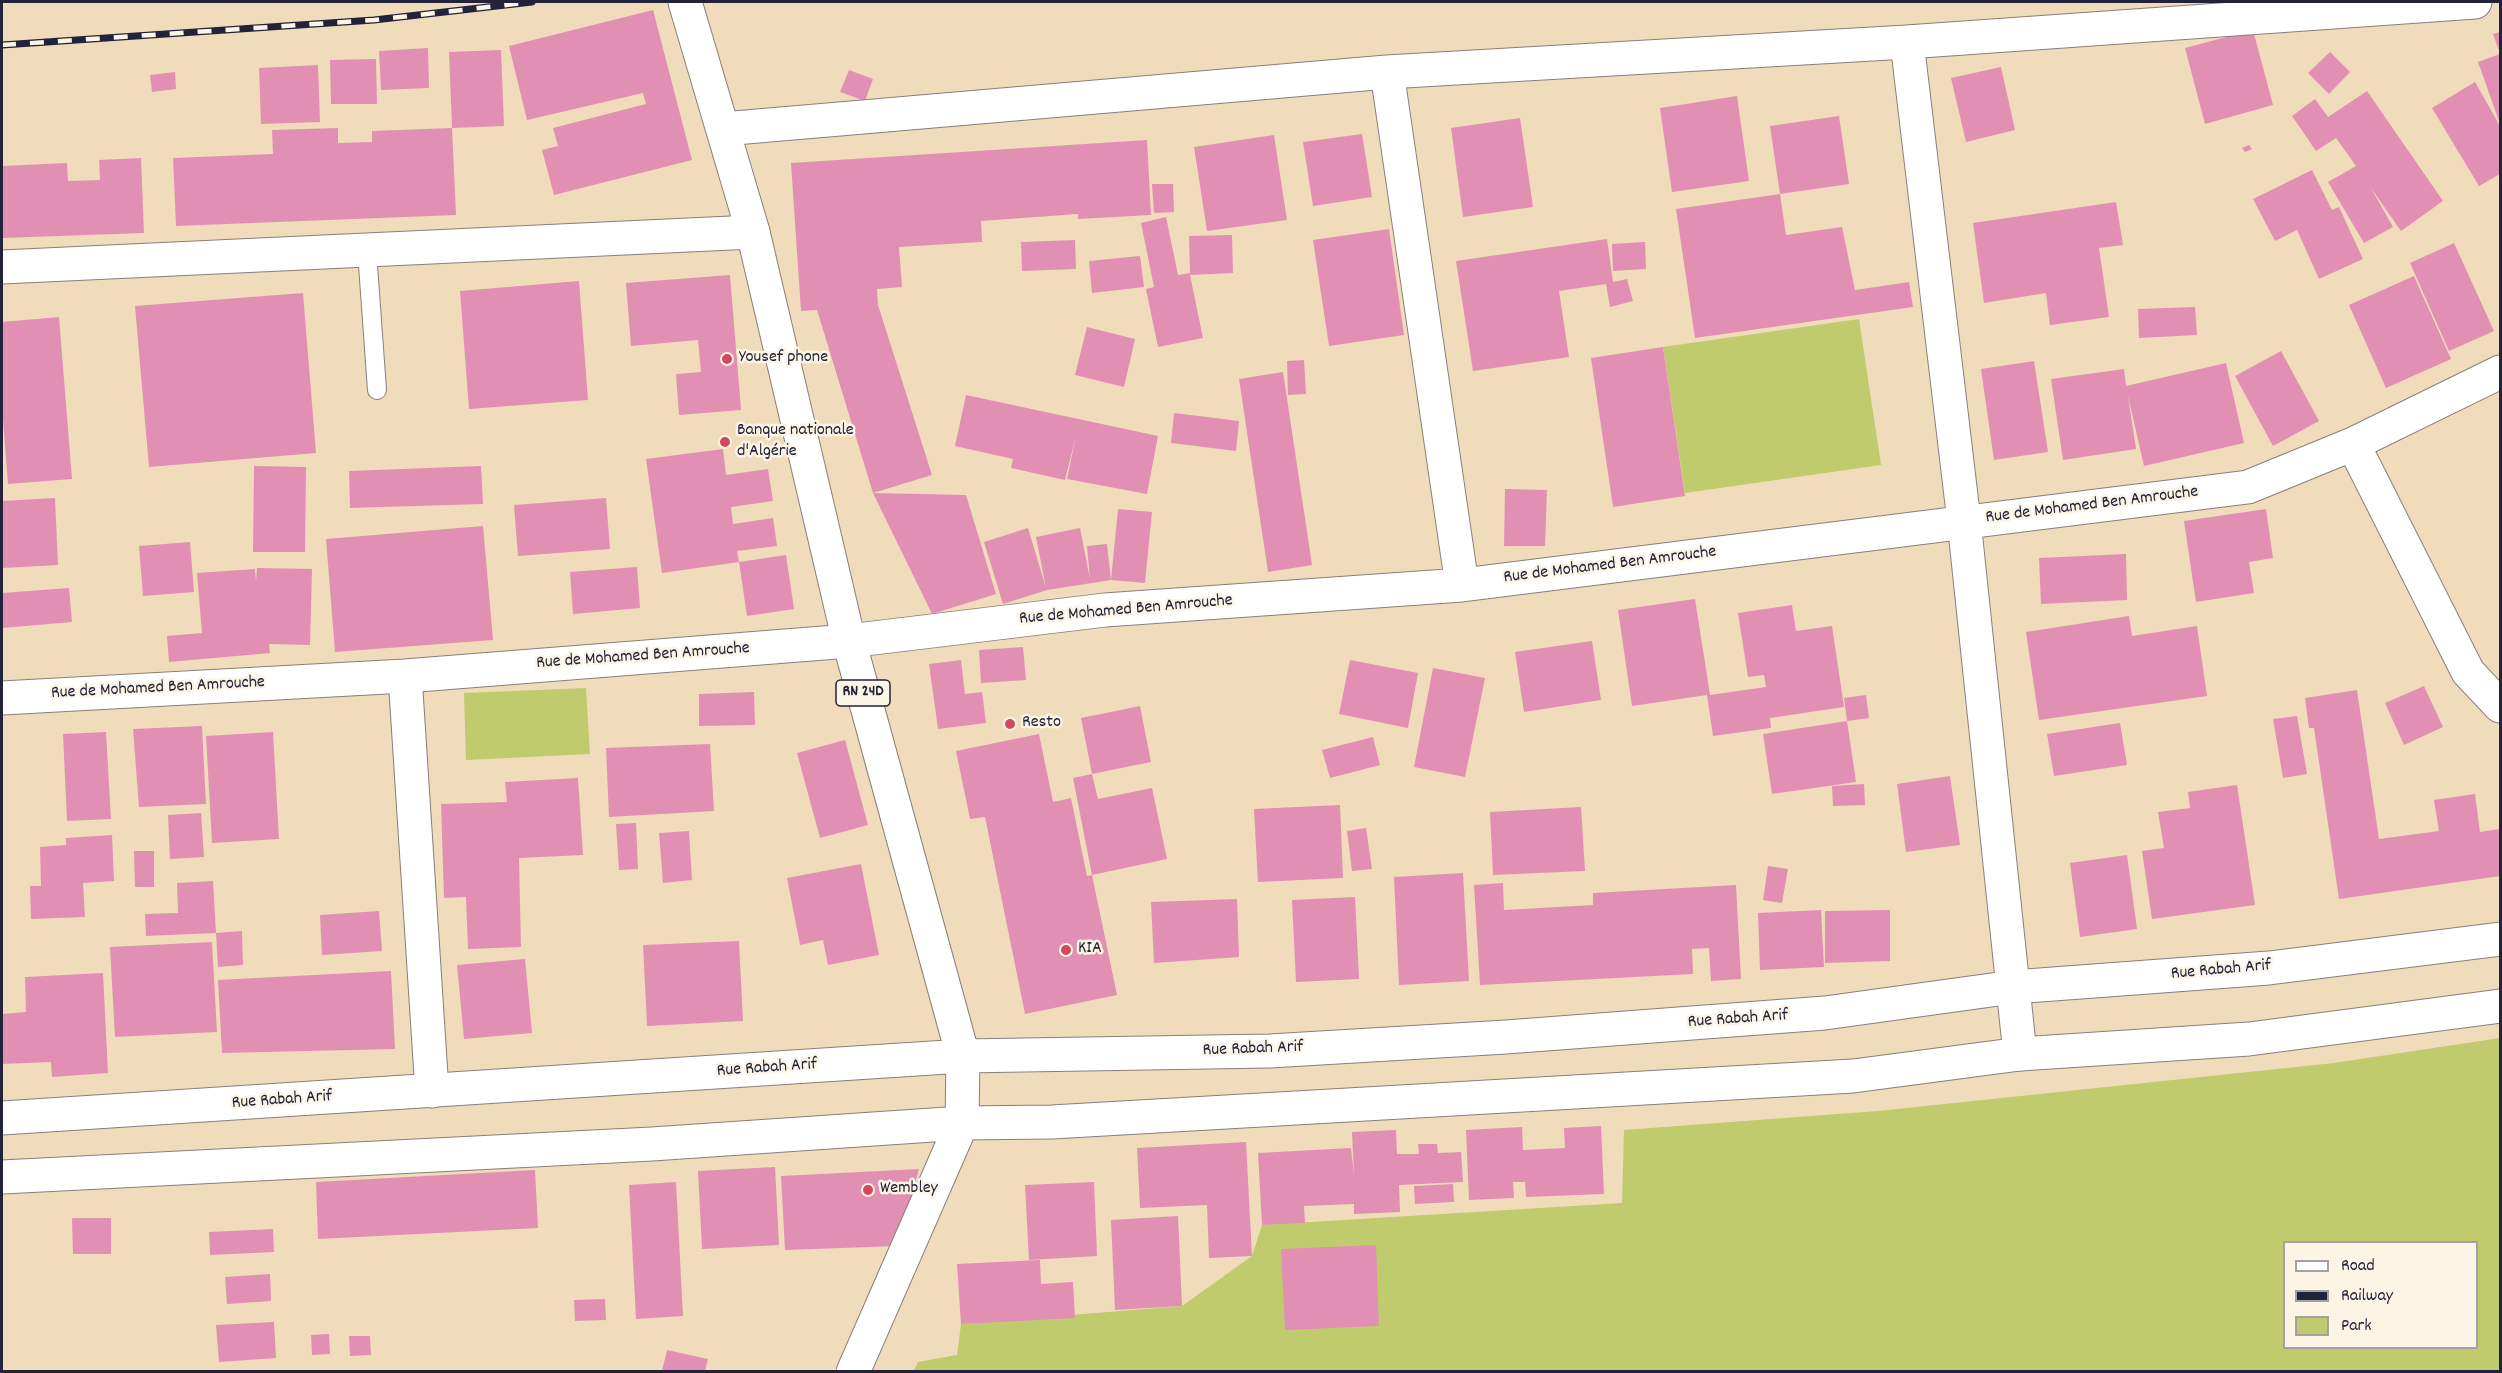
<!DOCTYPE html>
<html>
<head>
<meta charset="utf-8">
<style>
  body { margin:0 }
  #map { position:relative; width:2502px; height:1373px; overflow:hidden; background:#f0dcba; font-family:Dekko,sans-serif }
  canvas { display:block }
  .frame { position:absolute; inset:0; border:3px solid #22223b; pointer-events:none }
  .legend { position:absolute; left:2283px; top:1241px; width:195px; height:108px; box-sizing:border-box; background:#fcf5e5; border:2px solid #a5a1a1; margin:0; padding:8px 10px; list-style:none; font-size:18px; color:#22223b }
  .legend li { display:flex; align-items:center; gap:12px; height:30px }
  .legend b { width:30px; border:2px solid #a5a1a1 }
</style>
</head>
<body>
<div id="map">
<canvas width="2502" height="1373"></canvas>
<div class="frame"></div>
<ul class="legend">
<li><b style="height:8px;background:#fff"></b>Road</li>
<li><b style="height:8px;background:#22223b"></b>Railway</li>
<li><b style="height:16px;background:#bfcb6d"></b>Park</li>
</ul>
</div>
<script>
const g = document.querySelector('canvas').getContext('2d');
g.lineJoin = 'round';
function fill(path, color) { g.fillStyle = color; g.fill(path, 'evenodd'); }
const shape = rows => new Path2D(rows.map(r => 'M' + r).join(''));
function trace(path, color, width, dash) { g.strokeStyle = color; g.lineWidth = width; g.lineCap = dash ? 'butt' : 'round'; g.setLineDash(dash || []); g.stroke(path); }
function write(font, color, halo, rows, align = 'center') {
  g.font = font + ' Dekko,sans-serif'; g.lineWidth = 5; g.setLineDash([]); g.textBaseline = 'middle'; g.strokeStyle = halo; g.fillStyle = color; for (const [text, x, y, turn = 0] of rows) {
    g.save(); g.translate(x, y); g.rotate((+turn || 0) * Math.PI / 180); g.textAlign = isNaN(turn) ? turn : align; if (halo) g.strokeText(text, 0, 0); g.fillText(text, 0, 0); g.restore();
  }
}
const green = shape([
  [1859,319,1881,465,1685,493,1663,347],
  [586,688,590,754,466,760,464,693],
  [2500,1038,2500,1371,913,1372,918,1362,957,1355,961,1324,1182,1306,1252,1256,1262,1225,1622,1203,1624,1130,1878,1111,2334,1063],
  [2284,1242,2476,1242,2476,1348,2284,1348]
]);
const building = shape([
  [653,10,692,160,554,195,542,150,558,146,553,128,646,104,643,93,527,120,509,46],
  [2253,30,2273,105,2205,124,2185,48],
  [2500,32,2500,53,2493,34],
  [428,48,429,88,381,90,379,51],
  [501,50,504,126,452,128,449,52],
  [2330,52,2350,72,2329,94,2308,73],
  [2500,54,2500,124,2478,62],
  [376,59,377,104,331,104,330,60],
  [318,65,320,122,261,124,259,68],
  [2001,67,2015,130,1966,142,1951,78],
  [849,70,873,79,865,101,840,92],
  [175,72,176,89,152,92,150,75],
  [2475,82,2500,126,2500,174,2479,186,2432,108],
  [2367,91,2443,201,2401,231,2371,188,2393,227,2364,243,2328,182,2356,166,2336,138,2316,151,2292,116,2315,99,2328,117],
  [1737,96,1749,181,1672,192,1660,108],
  [1839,116,1849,184,1780,194,1770,126],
  [1520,118,1533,207,1463,217,1451,128],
  [338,128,338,143,372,142,372,131,452,128,456,215,176,226,173,158,273,154,272,130],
  [1362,134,1372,197,1313,206,1303,142],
  [1274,135,1287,220,1207,231,1194,147],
  [1147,140,1151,215,1078,219,1078,214,981,221,982,242,899,247,902,287,877,289,878,305,932,475,873,493,817,310,801,311,791,163],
  [2249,145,2252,149,2245,152,2242,148],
  [141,158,144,233,2,238,2,166,67,163,68,181,100,180,99,160],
  [2312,170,2332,210,2339,207,2363,259,2319,279,2297,230,2275,241,2253,199],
  [1152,184,1173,184,1174,212,1154,213],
  [1780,194,1786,235,1842,227,1855,290,1909,282,1913,307,1695,338,1676,209],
  [2116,202,2123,245,2099,248,2109,317,2050,325,2046,293,1984,303,1973,223],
  [1166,217,1178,275,1190,273,1189,236,1232,235,1233,273,1190,275,1203,338,1158,347,1146,289,1154,287,1141,223],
  [1389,229,1404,335,1329,346,1313,240],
  [1607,239,1613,282,1627,279,1633,301,1610,307,1606,284,1559,291,1569,357,1473,371,1456,261],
  [1075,240,1076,269,1022,271,1021,242],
  [1645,242,1646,269,1613,271,1612,244],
  [2454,243,2494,331,2449,351,2410,263],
  [1140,256,1144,287,1092,293,1089,261],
  [730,275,741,410,679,415,676,374,701,372,698,340,631,346,626,283],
  [2414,276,2451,359,2386,388,2349,305],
  [579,281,588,400,469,409,460,291],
  [303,293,316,453,149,467,135,306],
  [2195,307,2197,335,2139,338,2138,309],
  [59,317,72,479,8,484,2,407,2,322],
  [1087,327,1135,339,1124,387,1075,375],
  [1663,347,1685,496,1613,507,1591,358],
  [2281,351,2319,421,2273,446,2235,376],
  [1304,360,1306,394,1288,395,1287,361],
  [2034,361,2048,452,1994,460,1981,369],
  [2226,363,2244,443,2144,466,2128,396,2136,449,2063,460,2051,379,2124,369,2126,386],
  [1283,372,1312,565,1268,572,1239,379],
  [966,395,1158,436,1147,494,1067,479,1076,436,1065,480,1011,468,1013,459,955,446],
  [1174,413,1239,421,1236,451,1171,443],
  [723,449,726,475,768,469,773,501,731,507,733,524,773,518,777,546,737,551,739,562,662,573,646,459],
  [254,466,306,467,305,552,253,552],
  [481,466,483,504,350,508,349,471],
  [1505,489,1547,490,1545,546,1504,546],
  [873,493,966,495,996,594,932,614],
  [55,498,58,565,2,568,2,501],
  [606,498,610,549,518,556,514,505],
  [1118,509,1152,512,1145,583,1111,580],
  [2266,509,2273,558,2249,562,2254,593,2196,602,2184,521],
  [483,526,493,640,335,652,326,539],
  [1028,528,1046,588,1036,537,1080,528,1090,579,1087,546,1107,544,1111,580,1047,590,1003,604,984,542],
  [190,542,194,592,143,596,139,546],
  [2126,554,2127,600,2041,604,2039,558],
  [786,555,794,609,747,616,739,562],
  [637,567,640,608,573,614,570,572],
  [257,568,312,569,310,645,269,644,270,653,169,662,167,636,202,633,197,573,255,569,256,581],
  [69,588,72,622,2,628,2,593],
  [1695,599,1710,695,1766,687,1764,675,1748,677,1738,613,1792,605,1796,631,1832,626,1844,707,1770,718,1771,728,1713,736,1707,695,1632,706,1618,610],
  [2129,616,2132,636,2197,626,2207,696,2039,720,2026,632],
  [1592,641,1601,700,1524,712,1515,652],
  [1023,647,1026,680,981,683,979,650],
  [961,660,965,694,982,692,986,723,938,729,929,664],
  [1350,660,1418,673,1408,728,1339,714],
  [1433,668,1485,678,1465,777,1414,767],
  [2424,686,2443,727,2404,745,2385,703],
  [2357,690,2379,839,2439,831,2434,800,2475,794,2480,832,2500,829,2500,876,2339,899,2314,728,2309,728,2305,698],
  [754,692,755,725,699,726,699,694],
  [1866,695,1869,718,1847,721,1856,782,1772,794,1763,734,1847,721,1844,698],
  [1140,706,1151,762,1092,774,1081,718],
  [2297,716,2307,774,2283,778,2273,719],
  [2120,723,2127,765,2054,776,2047,734],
  [202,726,206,804,139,807,133,729],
  [106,732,111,819,67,821,63,734],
  [273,732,279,839,212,843,206,736],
  [1039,734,1053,802,1071,798,1087,876,1092,875,1073,778,1092,774,1098,799,1152,788,1167,859,1092,875,1117,995,1025,1014,985,817,970,819,956,751],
  [1373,737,1380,765,1330,778,1322,750],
  [845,740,868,825,820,838,797,753],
  [710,744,714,811,609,817,606,748],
  [1950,776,1960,845,1906,852,1897,784],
  [578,778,583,855,519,858,521,947,468,949,466,897,444,898,441,804,507,802,505,782],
  [1864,784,1865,805,1833,806,1832,786],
  [2237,785,2255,905,2152,919,2142,851,2164,848,2158,812,2190,808,2188,792],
  [1340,805,1343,878,1258,882,1254,809],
  [1581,807,1585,871,1493,875,1490,812],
  [201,813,204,857,170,859,168,815],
  [636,823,638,869,619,870,616,824],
  [1366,828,1372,869,1352,871,1347,831],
  [689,831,692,880,663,883,659,833],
  [112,835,114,881,83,883,85,917,31,919,30,886,41,886,40,847,66,845,66,838],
  [134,851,154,851,154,887,135,887],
  [2127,855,2137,929,2080,937,2070,863],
  [861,864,879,955,828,965,823,940,800,945,787,878],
  [1768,866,1788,869,1782,903,1763,900],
  [1463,873,1469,981,1399,985,1394,877],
  [213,881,216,933,146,936,145,914,178,913,177,883],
  [1503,883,1504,910,1593,905,1593,893,1736,885,1741,979,1711,981,1709,948,1692,949,1693,974,1480,985,1474,885],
  [1355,897,1359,979,1296,982,1292,900],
  [1237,899,1239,957,1154,963,1151,902],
  [1821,910,1824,967,1760,970,1758,913],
  [1890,910,1890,961,1825,963,1825,911],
  [379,911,382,951,322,955,320,915],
  [242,931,243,965,218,967,216,933],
  [739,941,743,1021,647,1026,643,945],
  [212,942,217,1032,115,1037,110,947],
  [525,959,532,1033,464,1039,457,965],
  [391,971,395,1049,222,1053,218,980],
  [103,973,108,1073,52,1077,51,1062,2,1064,2,1014,26,1012,25,977],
  [1601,1126,1604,1194,1526,1197,1525,1182,1513,1182,1514,1198,1469,1200,1466,1130,1522,1127,1523,1150,1565,1148,1564,1128],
  [1396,1130,1397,1154,1419,1154,1418,1144,1437,1144,1438,1153,1461,1152,1463,1182,1399,1185,1400,1212,1354,1214,1354,1204,1304,1206,1305,1223,1262,1225,1258,1153,1351,1148,1354,1175,1352,1132],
  [1246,1142,1252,1256,1209,1258,1207,1205,1140,1208,1137,1148],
  [775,1167,779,1245,702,1249,698,1171],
  [919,1169,898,1246,785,1250,781,1176],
  [535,1170,538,1228,318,1239,316,1182],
  [676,1182,683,1316,636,1319,629,1185],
  [1094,1182,1097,1256,1029,1260,1025,1185],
  [1453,1184,1454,1202,1415,1204,1414,1186],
  [1178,1216,1182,1306,1115,1310,1111,1220],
  [72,1218,111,1218,111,1254,73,1254],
  [273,1229,274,1252,210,1255,209,1232],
  [1376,1245,1379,1326,1285,1330,1281,1249],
  [1040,1260,1041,1284,1073,1282,1075,1318,961,1324,957,1264],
  [270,1274,271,1301,227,1304,225,1277],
  [605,1299,606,1320,575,1321,574,1300],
  [274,1322,276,1358,219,1362,216,1325],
  [329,1334,330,1354,312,1355,311,1335],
  [349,1336,370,1336,371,1355,350,1356],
  [667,1350,708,1359,705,1371,662,1371]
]);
const service = shape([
  [367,251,377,390]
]);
const minor = shape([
  [1907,42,2475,2],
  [1387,72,1462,585],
  [723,129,1387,72,1907,42,1964,521,2020,1054],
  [2,267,753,232],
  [2353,444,2468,672,2500,706],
  [405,676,432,1091],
  [2,698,405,676,849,641,1105,610,1462,585,2248,487,2353,444,2500,372]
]);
const primary = shape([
  [685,2,753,232,849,641,963,1056,962,1123,853,1372],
  [2,1118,963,1056,1270,1051,1506,1037,1825,1013,2013,987,2269,968,2500,939],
  [2,1177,652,1144,962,1123,1052,1122,1853,1076,2020,1054,2249,1039,2500,1006]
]);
const rail = shape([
  [2,45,374,20,532,2]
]);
const markers = [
  [727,359,6,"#d1495b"],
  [725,442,6,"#d1495b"],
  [1010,724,6,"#d1495b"],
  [1066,950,6,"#d1495b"],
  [868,1190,6,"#d1495b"]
];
const shields = [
  [863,693,54]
];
const shieldNames = [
  ["RN 24D",863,693]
];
const poiNames = [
  ["Yousef phone",739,359],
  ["Banque nationale",737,432],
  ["d'Algérie",737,453],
  ["Resto",1022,724],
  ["KIA",1078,950],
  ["Wembley",880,1190]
];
const streetNames = [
  ["Rue de Mohamed Ben Amrouche",2092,506,-7],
  ["Rue de Mohamed Ben Amrouche",1610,566,-7],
  ["Rue de Mohamed Ben Amrouche",1126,611,-5],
  ["Rue de Mohamed Ben Amrouche",643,657,-4],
  ["Rue de Mohamed Ben Amrouche",158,689,-3],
  ["Rue Rabah Arif",2221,971,-5],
  ["Rue Rabah Arif",1738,1020,-4],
  ["Rue Rabah Arif",1253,1050,-2],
  ["Rue Rabah Arif",767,1069,-4],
  ["Rue Rabah Arif",282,1101,-4]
];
fill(green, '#bfcb6d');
fill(building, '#e190b4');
trace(service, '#897f7a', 20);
trace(minor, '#897f7a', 35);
trace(primary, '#897f7a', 35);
trace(service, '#fff', 18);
trace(minor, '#fff', 33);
trace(primary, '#fff', 33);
trace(rail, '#22223b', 7);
trace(rail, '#fcf5e5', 4.5, [14]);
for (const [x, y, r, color] of markers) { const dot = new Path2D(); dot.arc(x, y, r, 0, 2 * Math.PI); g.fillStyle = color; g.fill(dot); trace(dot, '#fcf5e5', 2); }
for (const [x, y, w] of shields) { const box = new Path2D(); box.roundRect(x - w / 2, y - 13, w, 26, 4.5); g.fillStyle = '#fcf5e5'; g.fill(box); trace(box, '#22223b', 1.5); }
write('bold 16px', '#22223b', null, shieldNames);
write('18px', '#22223b', '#fcf5e5', poiNames, 'left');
write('18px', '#22223b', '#fcf5e5', streetNames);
</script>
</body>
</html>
